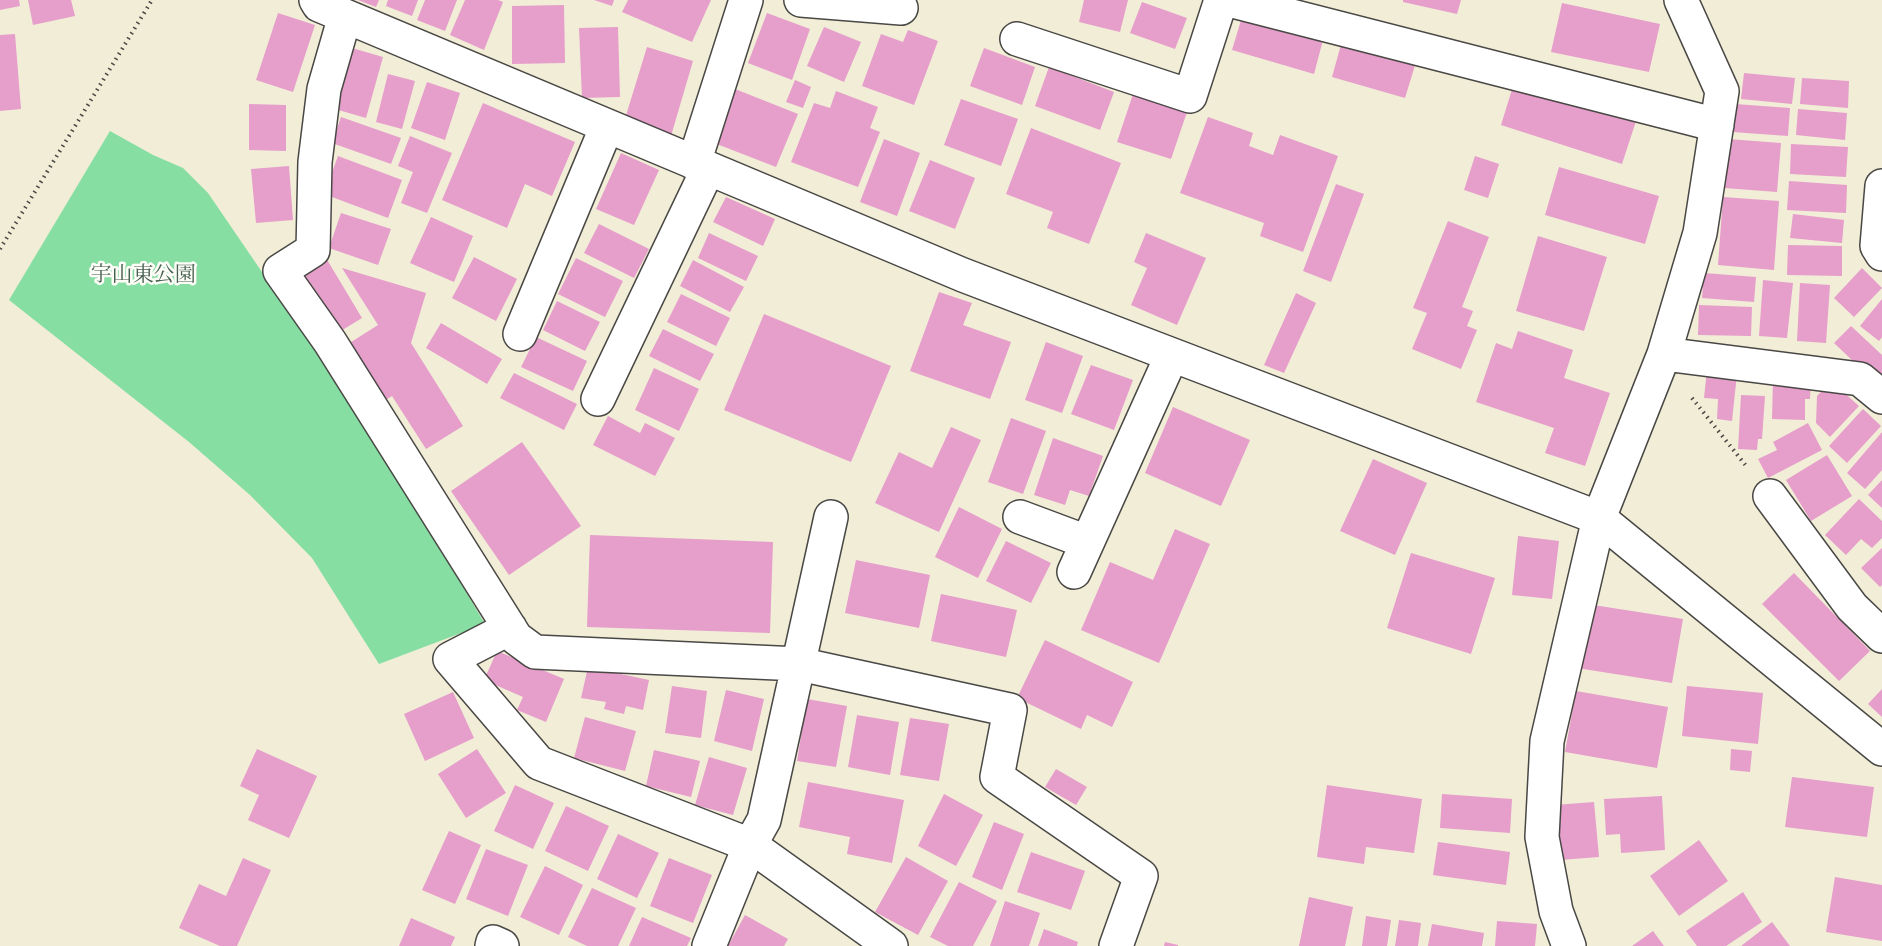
<!DOCTYPE html>
<html>
<head>
<meta charset="utf-8">
<style>
  body { margin:0 }
  canvas { display:block; background:#f1edd7 }
</style>
</head>
<body>
<canvas width="1882" height="946"></canvas>
<script>
const g = document.querySelector('canvas').getContext('2d');
g.lineJoin = 'round';
function fill(path, color) { g.fillStyle = color; g.fill(path, 'evenodd'); }
const shape = rows => new Path2D(rows.map(r => 'M' + r).join(''));
function trace(path, color, width, dash) { g.strokeStyle = color; g.lineWidth = width; g.lineCap = dash ? 'butt' : 'round'; g.setLineDash(dash || []); g.stroke(path); }
function write(font, color, halo, rows, align = 'center') {
  g.font = font + ' Vollkorn,"Noto Serif JP",serif'; g.lineWidth = 5; g.setLineDash([]); g.textBaseline = 'middle'; g.strokeStyle = halo; g.fillStyle = color; for (const [text, x, y, turn = 0] of rows) {
    g.save(); g.translate(x, y); g.rotate((+turn || 0) * Math.PI / 180); g.textAlign = isNaN(turn) ? turn : align; if (halo) g.strokeText(text, 0, 0); g.fillText(text, 0, 0); g.restore();
  }
}
const green = shape([
  [110,131,153,155,183,168,208,193,264,275,351,397,485,624,379,664,312,558,250,495,189,442,9,300]
]);
const building = shape([
  [0,0,19,0,20,6,0,10],
  [28,0,71,0,75,16,33,25],
  [358,0,379,0,376,7],
  [388,0,418,0,412,16,386,6],
  [425,0,457,0,445,31,417,20],
  [465,0,498,0,503,2,484,50,450,35],
  [594,0,614,0,612,6],
  [628,0,711,0,692,42,622,12],
  [1084,0,1128,0,1120,32,1079,22],
  [1403,0,1461,0,1457,14,1403,2],
  [1142,2,1187,18,1175,49,1130,33],
  [1562,3,1660,24,1649,72,1551,52],
  [564,5,565,63,512,64,512,6],
  [278,13,315,25,293,92,256,80],
  [767,13,810,29,792,80,748,63],
  [1242,17,1323,40,1314,74,1232,50],
  [618,27,620,97,582,98,579,28],
  [824,27,861,42,844,82,807,66],
  [908,30,938,41,914,105,862,86,881,34,903,42],
  [15,34,21,109,0,111,0,35],
  [1342,41,1416,62,1405,98,1332,77],
  [647,47,693,61,671,136,624,122],
  [352,48,383,57,366,118,335,109],
  [984,48,1035,67,1022,105,970,86],
  [1049,67,1114,92,1100,130,1035,106],
  [1744,73,1795,78,1792,104,1741,99],
  [388,74,415,81,402,129,376,122],
  [1802,78,1849,81,1848,108,1800,104],
  [795,80,811,87,803,108,786,102],
  [427,82,460,93,445,140,411,128],
  [1514,83,1636,121,1622,164,1501,125],
  [730,87,798,114,776,167,709,141],
  [836,91,878,107,870,128,880,132,858,187,791,162,814,103,830,108],
  [1133,94,1187,112,1171,159,1117,142],
  [961,99,1018,119,1001,166,944,145],
  [483,103,575,142,552,196,525,184,507,228,442,200],
  [249,104,286,105,286,151,249,150],
  [1735,104,1790,108,1788,136,1732,132],
  [1798,109,1847,113,1845,140,1796,135],
  [341,117,401,138,391,164,332,143],
  [1208,117,1253,133,1249,146,1273,155,1280,135,1338,156,1303,252,1260,236,1264,223,1180,193],
  [1031,128,1121,163,1089,244,1047,228,1053,212,1006,194],
  [410,136,452,153,427,213,401,203,413,172,398,166],
  [884,139,920,153,897,216,860,202],
  [1728,139,1781,143,1777,192,1724,188],
  [1791,144,1848,147,1846,177,1790,174],
  [621,153,659,170,634,225,596,209],
  [338,156,402,180,388,218,324,194],
  [1475,156,1499,164,1488,198,1464,190],
  [930,160,975,178,955,229,909,211],
  [289,166,293,220,256,223,251,169],
  [1559,167,1659,196,1645,244,1545,215],
  [1789,181,1847,185,1846,213,1787,210],
  [1336,184,1364,194,1331,282,1303,271],
  [726,197,775,219,763,246,713,222],
  [1723,197,1779,201,1774,270,1718,265],
  [341,213,391,229,378,265,329,248],
  [1793,214,1844,220,1842,243,1790,238],
  [431,217,473,236,454,282,410,263],
  [1448,221,1489,237,1462,307,1473,311,1467,326,1477,330,1461,369,1412,349,1427,313,1413,308],
  [599,224,649,249,634,278,584,253],
  [709,233,758,256,746,281,698,258],
  [1146,233,1206,258,1177,325,1131,305,1147,268,1134,262],
  [1538,236,1607,257,1584,331,1516,311],
  [1788,245,1842,246,1842,276,1787,275],
  [474,257,517,279,496,321,452,298],
  [326,258,362,318,336,334,300,275],
  [576,258,623,281,605,317,558,294],
  [693,260,744,287,730,312,680,286],
  [342,268,426,293,411,343,463,426,426,449,392,396,384,401,348,344,378,325],
  [1862,268,1882,288,1854,317,1834,298],
  [1704,273,1756,277,1754,302,1702,298],
  [1763,280,1793,283,1787,338,1759,336],
  [1800,283,1830,285,1826,343,1797,341],
  [939,292,972,303,963,325,1011,342,990,399,910,371],
  [1296,293,1316,303,1284,373,1264,365],
  [681,294,730,318,716,346,667,322],
  [1882,299,1882,337,1879,341,1860,326],
  [557,301,600,322,585,351,543,330],
  [1699,305,1752,307,1751,336,1698,335],
  [764,314,891,366,851,462,724,410],
  [441,323,502,359,487,384,426,348],
  [1851,326,1882,355,1882,373,1874,381,1834,343],
  [663,329,714,354,700,381,649,356],
  [1518,331,1573,350,1564,378,1610,393,1585,466,1545,453,1554,428,1476,402,1496,343,1512,349],
  [536,337,587,361,573,391,521,367],
  [1046,342,1083,356,1062,413,1025,400],
  [1091,365,1133,380,1114,430,1071,414],
  [654,368,699,389,679,431,635,410],
  [1707,370,1737,374,1732,421,1717,419,1718,399,1704,398],
  [514,373,577,404,564,430,500,398],
  [1773,379,1811,380,1810,399,1805,399,1805,420,1772,419],
  [1831,381,1859,406,1830,437,1816,423,1817,396],
  [1741,395,1765,396,1762,439,1758,439,1757,450,1738,449],
  [1173,407,1250,440,1221,506,1145,473],
  [1863,409,1881,426,1847,463,1829,446],
  [608,416,640,433,645,423,675,438,655,476,593,445],
  [1011,418,1046,431,1023,494,988,482],
  [1808,423,1822,450,1768,478,1758,459,1777,450,1773,442],
  [951,427,981,440,939,532,875,503,899,452,932,468],
  [1882,432,1882,470,1865,489,1847,473],
  [1053,438,1103,456,1089,496,1070,490,1065,505,1034,495],
  [522,442,581,526,509,575,451,491],
  [1827,455,1852,496,1811,521,1786,480],
  [1373,459,1427,483,1395,555,1340,531],
  [1882,480,1882,508,1868,495],
  [1859,499,1882,521,1882,538,1872,548,1861,539,1846,555,1825,535],
  [959,507,1002,529,978,578,935,557],
  [1175,529,1210,544,1159,663,1081,630,1110,562,1153,580],
  [590,535,773,542,770,633,587,627],
  [1518,536,1559,541,1552,599,1512,595],
  [1006,541,1051,563,1031,603,986,581],
  [1882,548,1882,585,1880,587,1861,568],
  [1411,553,1495,578,1471,654,1387,628],
  [856,560,930,575,919,628,845,613],
  [1794,573,1870,651,1839,681,1762,604],
  [941,594,1017,610,1006,657,931,641],
  [1587,604,1683,619,1672,683,1577,668],
  [1045,640,1133,682,1112,727,1087,715,1081,729,1017,698],
  [497,651,564,679,546,722,517,710,523,697,484,680],
  [588,667,649,680,643,710,626,706,624,714,604,709,606,702,581,698],
  [672,686,707,691,701,738,665,733],
  [1687,686,1763,693,1758,744,1682,736],
  [1882,689,1882,717,1868,704],
  [726,690,764,699,752,751,714,741],
  [1576,691,1668,707,1657,768,1565,752],
  [453,692,474,738,425,761,404,714],
  [807,699,847,706,836,767,797,761],
  [857,715,899,722,890,775,848,767],
  [585,717,636,731,625,771,574,758],
  [910,718,949,724,939,781,900,775],
  [257,749,317,776,289,838,248,820,259,795,240,786],
  [477,749,506,793,466,818,438,774],
  [1731,749,1752,751,1750,772,1730,770],
  [654,750,700,761,691,797,646,786],
  [709,757,747,768,733,815,695,805],
  [1056,769,1087,787,1076,805,1045,787],
  [1792,777,1874,787,1867,837,1785,827],
  [808,782,904,800,892,863,847,854,850,837,799,827],
  [515,785,554,803,533,849,494,831],
  [1327,785,1422,799,1414,853,1366,847,1364,864,1317,857],
  [944,794,983,815,956,866,918,846],
  [1442,794,1512,799,1510,833,1440,828],
  [1662,796,1665,850,1621,853,1620,834,1606,835,1604,799],
  [1594,802,1599,857,1560,860,1555,805],
  [566,806,609,826,588,871,545,851],
  [994,822,1024,834,1002,890,972,877],
  [449,831,481,845,455,904,422,890],
  [618,834,659,853,637,898,597,879],
  [1699,840,1728,881,1679,916,1650,876],
  [1438,842,1510,852,1506,885,1433,875],
  [486,849,528,865,508,916,466,899],
  [1031,852,1085,871,1071,910,1017,892],
  [906,857,948,881,918,935,875,912],
  [243,858,271,870,237,946,220,946,179,928,199,884,226,896],
  [669,858,712,875,693,923,650,906],
  [545,866,583,885,559,935,520,917],
  [1835,877,1882,885,1882,941,1826,932],
  [959,882,997,901,973,946,948,946,930,937],
  [592,888,636,908,618,946,587,946,568,937],
  [1743,892,1762,922,1726,946,1697,946,1686,931],
  [1309,897,1353,907,1345,946,1299,946],
  [1005,901,1040,913,1029,946,990,946],
  [745,915,788,939,784,946,728,946],
  [1366,916,1391,920,1387,946,1362,946],
  [642,917,691,938,687,946,629,946],
  [411,918,455,937,451,946,399,946],
  [1399,920,1421,923,1418,946,1395,946],
  [1497,921,1537,924,1535,946,1495,946],
  [1772,922,1790,946,1741,946],
  [1432,924,1484,933,1482,946,1428,946],
  [1044,929,1078,942,1077,946,1038,946],
  [1653,931,1664,946,1632,946],
  [1165,942,1178,945,1178,946,1164,946]
]);
const path = shape([
  [0,249,152,0],
  [1692,398,1747,467]
]);
const minor = shape([
  [316,0,319,5,963,275,1599,518,1547,741,1542,837,1556,911,1569,946],
  [801,0,901,8],
  [1229,0,1717,125],
  [1681,0,1722,91,1700,233,1664,354,1599,518,1882,749],
  [345,16,324,89,315,162,313,250,280,271,330,342,516,638,535,652,799,664,1010,710,997,777,1141,876,1116,946],
  [1017,39,1190,96,1221,0],
  [694,163,746,0],
  [1882,186,1877,246,1882,254],
  [520,334,607,126],
  [1664,354,1860,379,1882,397],
  [598,399,708,169],
  [1770,496,1852,607,1882,636],
  [1020,517,1087,542],
  [1074,572,1172,355],
  [510,628,450,659,539,763,750,845,891,946],
  [492,946,493,942,502,946],
  [709,946,750,845,764,820,831,517]
]);
const parkNames = [
  ["宇山東公園",143,277]
];
fill(green, '#86dea3');
fill(building, '#e69ecb');
trace(minor, '#494845', 36);
trace(path, '#494845', 4, [1.5, 4.5]);
trace(minor, '#fff', 33);
write('21px', '#46614f', '#fdfcf7', parkNames);
</script>
</body>
</html>
